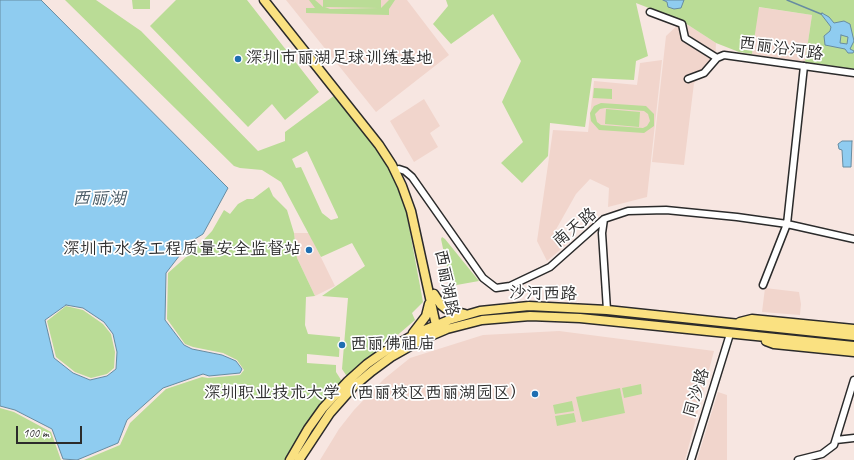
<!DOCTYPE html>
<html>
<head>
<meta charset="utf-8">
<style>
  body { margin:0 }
  #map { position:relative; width:854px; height:460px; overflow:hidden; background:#f7e6e1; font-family:Caveat,sans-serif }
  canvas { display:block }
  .scale { position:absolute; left:16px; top:426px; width:66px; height:18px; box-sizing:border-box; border:2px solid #2b2b2b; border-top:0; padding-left:5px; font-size:12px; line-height:14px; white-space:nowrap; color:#2b2b2b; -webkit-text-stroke:3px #fff; paint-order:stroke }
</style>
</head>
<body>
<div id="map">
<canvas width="854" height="460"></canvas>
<div class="scale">100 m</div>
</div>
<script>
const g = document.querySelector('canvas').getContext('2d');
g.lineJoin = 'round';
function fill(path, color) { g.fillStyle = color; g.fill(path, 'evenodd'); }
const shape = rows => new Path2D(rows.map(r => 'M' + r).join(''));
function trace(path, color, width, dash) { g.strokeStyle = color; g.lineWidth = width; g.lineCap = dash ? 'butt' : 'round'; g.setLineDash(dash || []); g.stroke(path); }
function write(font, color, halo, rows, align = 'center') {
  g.font = font + ' Caveat,"LXGW WenKai TC",sans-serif'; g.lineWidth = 3.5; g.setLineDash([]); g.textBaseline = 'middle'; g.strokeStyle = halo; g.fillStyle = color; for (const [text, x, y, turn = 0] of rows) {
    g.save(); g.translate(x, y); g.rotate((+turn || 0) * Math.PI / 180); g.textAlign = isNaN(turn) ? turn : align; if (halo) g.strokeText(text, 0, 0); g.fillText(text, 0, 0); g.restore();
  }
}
const built = shape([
  [286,0,407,0,449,55,376,112],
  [758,7,812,15,805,62,752,54],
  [682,21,716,43,715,63,694,83,684,165,652,162,666,36],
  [662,60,647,197,608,207,609,188,590,179,576,194,554,233,566,245,547,261,537,241,553,130,588,132,594,81,637,85,640,63],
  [424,99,440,126,430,133,438,147,414,162,390,121],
  [294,233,309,233,335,286,315,296,297,258],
  [765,288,799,292,801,304,800,315,762,312],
  [559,331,714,351,685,460,320,460,339,429,354,410,384,379,410,358,483,335],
  [718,392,727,395,727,460,697,460]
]);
const green = shape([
  [65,0,96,0,141,31,258,151,285,141,285,132,335,95,387,163,405,205,423,302,412,313,415,320,348,378,342,369,348,298,322,296,365,266,352,243,321,257,281,182,262,170,240,168,234,166],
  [307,151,338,217,338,218,331,220,322,213,301,167,296,168,292,159],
  [132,0,150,0,150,9,133,9],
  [176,0,247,0,319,92,285,120,272,104,248,127,150,26],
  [309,0,315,0,323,7,323,0,381,0,381,8,389,0,395,0,389,9,389,15,306,13,306,8,315,8],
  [325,7,378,8,379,8,330,9],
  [446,0,854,0,854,69,805,62,812,15,759,7,752,54,739,52,716,43,682,21,636,3,648,56,636,61,634,80,592,78,585,127,550,123,548,156,522,183,501,163,523,142,502,102,521,61,493,14,451,44,433,24,448,6],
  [594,88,612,89,612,99,593,98],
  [601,103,646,106,654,114,654,126,644,133,599,130,591,121,590,113,594,106],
  [605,108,644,111,648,114,650,121,647,126,643,128,601,125,597,122,595,114,600,109],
  [606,109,640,112,639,127,605,124],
  [269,187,273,196,287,210,294,233,297,258,315,296,306,297,305,325,308,334,340,337,339,357,307,354,307,363,336,365,336,372,343,383,311,417,285,460,84,460,120,445,130,423,166,389,202,377,208,378,240,375,244,370,237,360,223,353,193,347,185,344,167,319,168,273,195,249,212,231,224,210,230,214,238,204,247,199,253,199],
  [442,237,445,239,479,281,451,286,441,239],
  [66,306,83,310,103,324,111,334,115,352,114,368,107,374,91,378,75,372,56,357,47,321],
  [641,384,642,394,624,398,622,388],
  [620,388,625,413,582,422,576,397],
  [572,401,574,411,555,414,553,405],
  [0,408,14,412,51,432,61,460,0,460],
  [574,413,576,422,557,426,555,416]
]);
const water = shape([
  [0,0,41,0,228,188,203,234,190,242,166,273,165,320,184,345,192,349,222,355,236,361,242,369,240,373,209,376,203,374,163,388,127,420,118,443,77,460,63,459,52,429,15,410,0,406,0,0],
  [66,305,83,308,104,322,113,334,117,352,116,369,107,376,90,380,73,373,54,358,45,320,66,305],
  [663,0,684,0,681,8,674,9,668,7,667,2,663,0],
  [822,13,829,17,834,23,844,21,850,24,854,41,850,49,854,51,853,53,848,53,845,49,825,45,824,36,830,31,831,27,821,14,822,13],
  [841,35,848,37,847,44,840,43,841,35],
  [852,141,851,167,843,167,842,150,839,149,838,144,842,141,852,141]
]);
const stream = shape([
  [787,0,821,14]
]);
const minor = shape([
  [650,12,682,24,685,38,717,58],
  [688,79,704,73,717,58,724,55,854,73],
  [399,169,405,171,412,177,483,278,496,288,510,286,550,267,604,219,628,211,666,210,737,217,787,224,854,239],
  [604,219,602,233,607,310],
  [763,285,787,224,804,66],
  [836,440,854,438],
  [691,460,730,334],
  [798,460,822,454,834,445,854,380]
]);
const major = shape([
  [264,0,379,145,392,165,402,186,411,211,437,330],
  [434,294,441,305,446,309,465,314],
  [740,322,752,319,854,329],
  [413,333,426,316,429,304],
  [766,341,774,344,854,352],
  [290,460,308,429,323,408,348,381,367,364,387,350,417,333,449,320,480,311,529,306,607,310,854,336],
  [299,460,330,413,353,387,372,371,391,357,421,340,447,329,482,320,530,316,580,318,854,346]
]);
const markers = [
  [238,59,4,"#1f6fb2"],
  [309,250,4,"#1f6fb2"],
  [342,345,4,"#1f6fb2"],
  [535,394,4,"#1f6fb2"]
];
const streetNames = [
  ["西丽沿河路",781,49,8],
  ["南天路",575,228,-39],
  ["西丽湖路",446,283,79],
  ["沙河西路",543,294,1],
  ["同沙路",697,393,-73]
];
const poiNames = [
  ["深圳市丽湖足球训练基地",246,59],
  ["深圳市水务工程质量安全监督站",301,250,"right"],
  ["西丽佛祖庙",350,345],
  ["深圳职业技术大学（西丽校区西丽湖园区）",527,394,"right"]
];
const waterNames = [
  ["西丽湖",99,199]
];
fill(built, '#f1d5cc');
fill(green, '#badc96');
fill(water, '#8fccf0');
trace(water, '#678ca1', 1);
trace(stream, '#678ca1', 1.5);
trace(minor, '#2b2b2b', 9);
trace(major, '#2b2b2b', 11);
trace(minor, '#fff', 6);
trace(major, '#fae181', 8);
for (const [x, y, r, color] of markers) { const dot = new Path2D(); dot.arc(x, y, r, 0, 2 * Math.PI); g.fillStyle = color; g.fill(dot); trace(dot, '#fff', 1.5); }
write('17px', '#2b2b2b', '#fff', streetNames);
write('17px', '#2b2b2b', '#fff', poiNames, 'left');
write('italic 18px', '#495b66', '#fff', waterNames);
</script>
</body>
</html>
